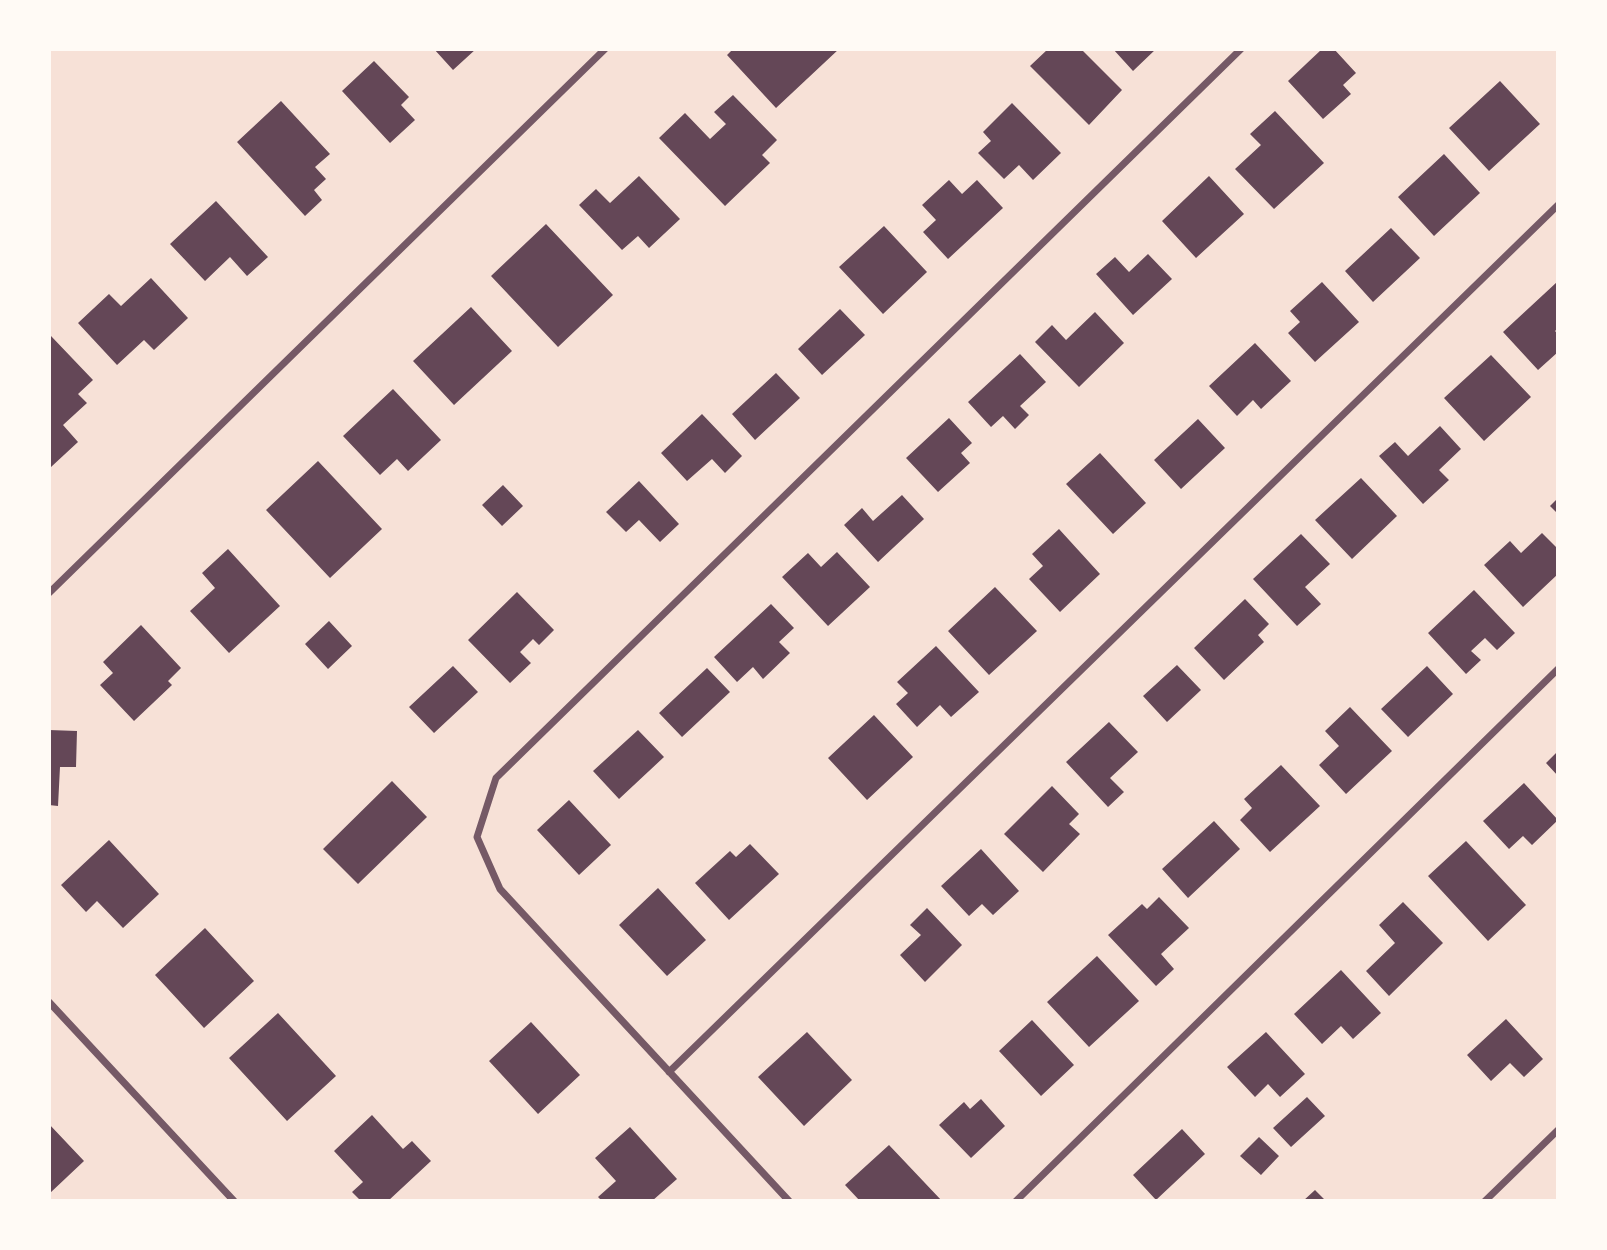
<!DOCTYPE html>
<html>
<head>
<meta charset="utf-8">
<style>
  body { margin:0 }
  #map { position:relative; width:1607px; height:1250px; overflow:hidden; background:#f7e1d7; font-family:"IBM Plex Sans",sans-serif }
  canvas { display:block }
  .frame { position:absolute; inset:0; border:51px solid #fffaf5; pointer-events:none }
</style>
</head>
<body>
<div id="map">
<canvas width="1607" height="1250"></canvas>
<div class="frame"></div>
</div>
<script>
const g = document.querySelector('canvas').getContext('2d');
g.lineJoin = 'round';
function fill(path, color) { g.fillStyle = color; g.fill(path, 'evenodd'); }
const shape = rows => new Path2D(rows.map(r => 'M' + r).join(''));
function trace(path, color, width, dash) { g.strokeStyle = color; g.lineWidth = width; g.lineCap = dash ? 'butt' : 'round'; g.setLineDash(dash || []); g.stroke(path); }
const building = shape([
  [434,49,476,49,453,70],
  [733,49,839,49,776,108,727,55],
  [1048,49,1081,49,1122,90,1089,125,1030,66],
  [1113,49,1156,49,1133,71],
  [1322,49,1334,49,1356,73,1343,85,1351,94,1323,119,1288,81],
  [374,61,409,97,401,105,415,120,390,143,342,91],
  [1500,81,1540,124,1489,171,1449,128],
  [733,95,777,140,762,155,770,163,725,206,659,138,685,113,710,139,726,124,714,112],
  [281,101,330,154,315,167,326,179,314,190,322,200,305,216,237,142],
  [1012,103,1061,153,1033,180,1019,165,1004,179,978,153,991,141,983,132],
  [1275,111,1324,163,1274,209,1235,169,1261,145,1250,134],
  [1444,154,1480,193,1434,236,1398,197],
  [639,176,680,219,649,248,638,236,622,250,579,205,596,189,610,203],
  [1209,176,1244,214,1196,258,1162,221],
  [949,180,962,194,977,180,1003,208,948,259,923,232,936,220,922,205],
  [216,201,268,257,247,276,230,257,205,281,170,244],
  [546,224,613,295,558,347,491,276],
  [884,226,927,272,883,314,839,267],
  [1391,228,1420,258,1373,302,1345,271],
  [1148,254,1172,279,1133,315,1096,274,1115,257,1129,272],
  [151,278,188,318,154,350,144,340,117,365,78,323,109,294,121,306],
  [1322,282,1359,322,1315,362,1288,333,1300,322,1290,311],
  [1557,282,1558,328,1555,331,1558,334,1558,352,1538,370,1503,332],
  [471,307,512,351,454,405,413,361],
  [840,309,865,335,822,375,798,349],
  [1095,312,1124,343,1079,387,1035,342,1052,325,1066,340],
  [51,336,93,380,78,394,87,403,63,425,78,442,51,467,49,465,49,338],
  [1255,343,1291,381,1261,409,1253,400,1237,416,1209,386],
  [1020,354,1046,382,1020,406,1029,415,1015,429,1003,416,991,427,968,402],
  [1491,355,1531,397,1484,441,1444,398],
  [776,373,800,398,755,440,732,414],
  [393,389,441,440,408,471,397,459,380,475,343,436],
  [702,414,742,456,725,473,712,459,687,481,661,453],
  [949,418,972,443,961,453,970,463,938,492,906,458],
  [1198,419,1225,448,1181,489,1154,460],
  [1440,426,1461,449,1439,470,1449,480,1423,504,1379,456,1395,442,1408,456],
  [1100,453,1146,503,1113,534,1066,484],
  [318,461,382,529,330,578,266,510],
  [1361,478,1397,516,1352,559,1315,520],
  [639,481,679,524,660,542,639,520,626,532,606,512],
  [503,485,523,506,502,526,482,505],
  [902,495,924,519,878,562,844,525,862,508,873,521],
  [1558,498,1558,514,1550,506],
  [1059,529,1100,574,1060,612,1029,579,1043,566,1032,554],
  [1542,533,1558,549,1558,574,1523,607,1484,565,1510,541,1521,553],
  [1301,534,1330,564,1305,587,1321,604,1297,626,1253,579],
  [228,549,280,606,229,653,190,611,215,588,202,573],
  [837,552,870,587,828,626,782,577,808,553,821,567],
  [995,587,1037,631,989,675,948,631],
  [1474,590,1515,633,1497,650,1485,638,1471,651,1481,660,1466,674,1428,633],
  [517,592,554,630,539,645,533,639,520,652,531,663,510,683,468,640],
  [1245,599,1269,624,1258,635,1264,642,1224,680,1194,648],
  [771,604,794,628,779,642,790,653,763,679,753,667,737,682,714,657],
  [329,621,352,646,328,669,305,644],
  [141,625,181,668,168,681,172,685,134,721,100,685,113,673,103,662],
  [936,646,979,692,951,717,940,705,917,727,896,704,908,693,897,682],
  [1177,665,1201,690,1167,722,1143,696],
  [453,666,478,692,434,733,409,707],
  [1427,666,1453,694,1408,737,1381,709],
  [707,668,730,692,682,737,659,713],
  [1350,707,1392,751,1346,794,1319,765,1339,746,1325,731],
  [874,715,913,757,867,800,828,758],
  [1109,722,1138,752,1110,778,1124,792,1108,807,1066,762],
  [49,730,77,731,76,767,60,767,58,806,49,805],
  [638,730,664,757,619,799,593,771],
  [1558,751,1558,776,1546,763],
  [1281,765,1320,806,1270,852,1240,820,1252,808,1244,799],
  [392,781,427,817,358,884,323,849],
  [1524,783,1558,820,1532,845,1523,836,1509,849,1483,821],
  [1052,786,1079,814,1069,824,1080,834,1043,872,1004,834],
  [569,800,611,845,579,875,537,830],
  [1214,821,1240,849,1188,898,1162,869],
  [109,840,159,894,123,928,97,901,86,912,61,885],
  [1466,841,1526,905,1488,941,1428,876],
  [750,844,779,874,729,920,695,883,730,851,736,857],
  [981,849,1019,891,993,915,982,904,969,916,941,886],
  [658,888,706,940,667,976,619,925],
  [1159,897,1189,928,1161,954,1174,969,1156,986,1108,935,1142,904,1147,909],
  [1403,902,1443,943,1389,996,1366,971,1395,943,1379,925],
  [927,908,962,945,925,982,900,955,921,935,910,925],
  [205,928,254,981,204,1028,155,975],
  [1097,956,1139,1001,1089,1047,1047,1002],
  [1341,970,1381,1013,1353,1039,1341,1026,1322,1044,1294,1014],
  [278,1013,336,1076,287,1121,229,1058],
  [1506,1019,1543,1059,1524,1077,1510,1063,1491,1081,1467,1055],
  [1032,1020,1074,1065,1041,1096,999,1051],
  [531,1022,580,1075,538,1114,489,1061],
  [807,1032,852,1080,804,1126,758,1077],
  [1266,1032,1305,1074,1280,1097,1268,1084,1255,1097,1227,1067],
  [1307,1097,1325,1116,1291,1147,1273,1128],
  [981,1099,1005,1126,971,1158,939,1125,964,1102,970,1109],
  [372,1115,403,1149,412,1141,431,1161,388,1201,361,1201,352,1192,363,1182,334,1151],
  [49,1124,84,1161,49,1194],
  [630,1127,677,1179,652,1201,602,1201,598,1197,616,1181,595,1158],
  [1182,1129,1205,1154,1156,1200,1133,1175],
  [1259,1137,1279,1156,1261,1175,1240,1156],
  [889,1145,942,1201,860,1201,845,1185],
  [1315,1190,1326,1201,1303,1201]
]);
const minor = shape([
  [49,593,605,49],
  [49,1002,234,1201],
  [669,1072,1558,205],
  [789,1201,500,889,477,837,496,778,1241,49],
  [1016,1201,1558,669],
  [1485,1201,1558,1130]
]);
fill(building, '#644757');
trace(minor, '#755966', 7);
</script>
</body>
</html>
